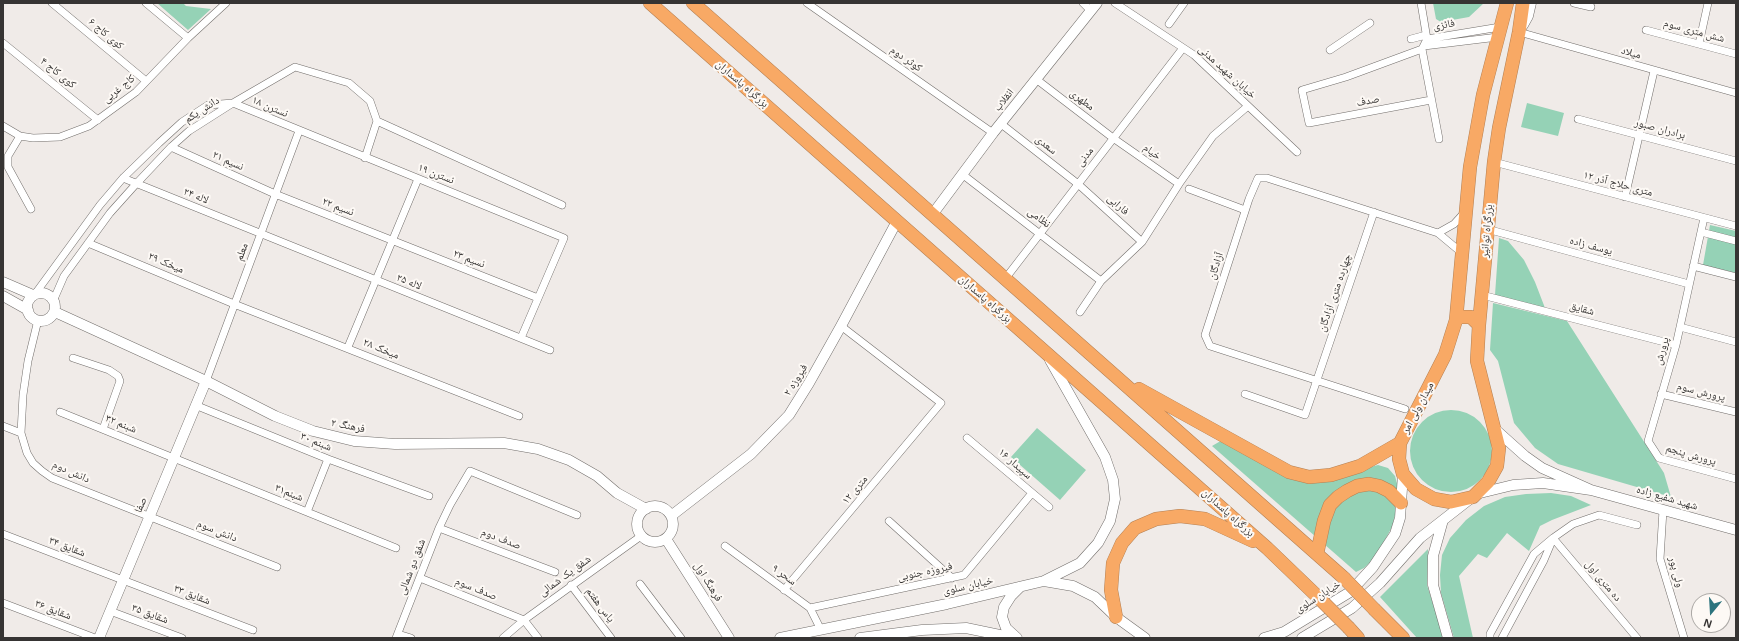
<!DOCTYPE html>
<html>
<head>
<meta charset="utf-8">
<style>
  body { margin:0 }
  #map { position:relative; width:1739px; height:641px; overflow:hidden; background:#f0ebe8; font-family:Arial,sans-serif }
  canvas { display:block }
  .frame { position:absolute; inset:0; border:4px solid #363433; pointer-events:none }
  .north { position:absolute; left:1691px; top:593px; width:40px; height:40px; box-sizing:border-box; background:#fdf9f5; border:1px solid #adaaa7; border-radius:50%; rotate:198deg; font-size:11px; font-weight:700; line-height:16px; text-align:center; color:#363433 }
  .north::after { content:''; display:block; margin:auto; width:14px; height:18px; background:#2c747e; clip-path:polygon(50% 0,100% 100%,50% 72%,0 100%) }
</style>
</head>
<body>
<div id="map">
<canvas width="1739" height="641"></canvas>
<div class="frame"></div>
<div class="north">N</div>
</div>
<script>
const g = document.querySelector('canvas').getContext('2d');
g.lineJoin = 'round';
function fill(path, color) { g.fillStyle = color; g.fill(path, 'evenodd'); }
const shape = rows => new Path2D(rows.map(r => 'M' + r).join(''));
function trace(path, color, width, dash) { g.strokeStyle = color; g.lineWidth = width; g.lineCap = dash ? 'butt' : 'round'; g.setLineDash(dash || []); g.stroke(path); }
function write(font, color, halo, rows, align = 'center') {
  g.font = font + ' Arial,"Noto Naskh Arabic",sans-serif'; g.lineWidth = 4; g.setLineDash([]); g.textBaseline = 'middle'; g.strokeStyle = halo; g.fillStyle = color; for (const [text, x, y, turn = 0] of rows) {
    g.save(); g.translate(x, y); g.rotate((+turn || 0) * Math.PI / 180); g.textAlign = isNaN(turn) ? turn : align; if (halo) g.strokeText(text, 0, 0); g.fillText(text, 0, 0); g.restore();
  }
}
const green = shape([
  [157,3,183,3,186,6,211,9,188,30],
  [1433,3,1484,3,1469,17,1441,22,1436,19],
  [1527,103,1564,113,1558,136,1521,127],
  [1710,225,1736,231,1736,273,1703,265],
  [1499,238,1508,241,1524,260,1535,282,1545,308,1495,295],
  [1493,303,1567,321,1664,473,1671,497,1558,464,1535,448,1514,423,1498,361,1490,350],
  '1410 451a41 41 0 1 1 82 0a41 41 0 1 1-82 0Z',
  [1037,428,1086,470,1060,500,1011,457],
  [1224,439,1283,472,1367,468,1378,465,1388,468,1395,476,1398,487,1395,515,1392,527,1375,558,1364,568,1356,572,1212,446],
  [1551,493,1571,496,1591,505,1552,520,1540,526,1529,551,1507,533,1487,558,1478,554,1459,576,1473,638,1454,638,1441,593,1440,575,1442,555,1450,538,1466,520,1484,506,1505,497,1526,494],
  [1428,549,1427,585,1444,638,1417,638,1380,597]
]);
const street = shape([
  [52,3,146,81],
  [146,3,188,38],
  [807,3,993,133],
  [1083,3,1091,11],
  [1115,3,1194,55,1297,152],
  [1421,3,1427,39,1500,27],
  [1574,3,1591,7],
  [1169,24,1184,3],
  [1646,30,1736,54],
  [1519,32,1736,93],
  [1411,39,1426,35],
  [1427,39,1422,49,1439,139],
  [3,43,98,120],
  [1699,44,1708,3],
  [1424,46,1498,37],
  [1422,49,1346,77,1302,90,1309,123,1431,100],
  [1330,50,1370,23],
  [1036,79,1113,138,1179,184],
  [1578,119,1736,161],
  [377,121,562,205],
  [1000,123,1078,184,1142,242],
  [3,126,20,136,33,138,60,137,89,126,136,92,188,38,226,3],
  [20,136,8,156,8,167,31,209],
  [171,147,275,194,538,298],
  [1494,162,1736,226],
  [962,174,1101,281],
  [123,178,550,350],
  [1189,189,1245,210],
  [1625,197,1654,71],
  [1704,218,1676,345,1648,441,1659,458,1736,479],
  [1487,229,1689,284],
  [1701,232,1736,241],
  [1438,233,1454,224,1464,213],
  [88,243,234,304,519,416],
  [1693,266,1736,277],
  [1005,279,1183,48],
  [35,294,100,205,123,178,159,143,182,122,208,105,233,103,564,238,521,338],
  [1482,295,1676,345],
  [54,299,64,276,110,213,136,184,171,147,189,131,233,103,295,67,349,83,370,101,377,121,365,158],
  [1080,312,1101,281,1142,242,1179,184,1213,136,1248,106],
  [38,320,28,361,23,395,21,433,27,453,33,463,42,471,52,478,277,567],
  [1680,327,1736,342],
  [348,347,418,179],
  [73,358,109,370,118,376,120,381,103,429],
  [206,381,299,131],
  [1245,394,1305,415,1374,212],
  [1661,394,1736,412],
  [195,405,328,459,429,496],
  [1405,409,1210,346,1205,335,1249,199,1258,178,1267,178,1438,233,1462,253],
  [60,412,396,548],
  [3,426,21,433],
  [967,438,1049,507],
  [1663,510,1660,559,1684,638],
  [307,512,328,459],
  [889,521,952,578],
  [439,528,555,572],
  [3,534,253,630],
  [1553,538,1637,638],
  [725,546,810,608,821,630],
  [420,578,524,620,538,638],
  [640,584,681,638],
  [571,585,611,638],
  [784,590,941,403,841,326],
  [3,603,95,638],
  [810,608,964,575,1032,493],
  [110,611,182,638],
  [398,634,411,638],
  [396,638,439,528,450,505,470,471,577,515],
  [503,638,524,620,641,536],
  [1490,638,1490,634,1534,554,1553,538,1573,524,1599,515,1637,525],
  [1502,638,1544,560,1552,541]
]);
const secondary = shape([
  [1523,25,1528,16,1531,3],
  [932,215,993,133,1097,3],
  [3,282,33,295],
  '27 307a14 14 0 1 1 28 0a14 14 0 1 1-28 0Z',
  [3,296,28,310],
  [55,312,206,381,275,416,313,431,354,441,395,444,504,443,538,449,569,460,597,476,617,493,646,509],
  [1591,490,1736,530],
  [1476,494,1513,485,1543,483,1591,490,1542,468,1525,456,1496,430],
  '637 524a18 18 0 1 1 36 0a18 18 0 1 1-36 0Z',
  [671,516,751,454,789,415,809,383,841,326,897,221],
  [1443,520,1433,556,1433,585,1448,638],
  [666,539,729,638],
  [1044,581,1080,563,1098,543,1110,521,1115,499,1113,480,1105,457,1050,360],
  [99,638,206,381],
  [780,638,947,604,1044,581,1073,586,1095,597,1116,617,1145,638],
  [860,638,922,630,966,628,1014,638],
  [1017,638,1006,628,1002,617,1004,607,1011,596,1020,587],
  [1264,638,1284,632,1350,592,1373,567,1395,534,1400,518,1403,474],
  [1302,638,1352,608,1380,583,1420,538,1470,499]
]);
const highway = shape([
  [650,3,1267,548,1318,597],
  [693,3,1344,578],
  [1507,3,1483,95,1470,167,1456,320,1445,355,1400,443,1399,459,1403,474,1416,489,1434,499,1451,502,1473,497,1488,482,1497,466,1499,448,1477,361,1479,325,1494,162,1499,128,1519,32,1523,3],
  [1456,320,1460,317,1471,317,1479,325],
  [1139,389,1289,472,1309,477,1331,475,1360,466,1400,443],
  [1317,554,1324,521,1330,505,1338,497,1347,491,1357,486,1369,484,1379,486,1389,491,1401,503],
  [1375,610,1403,638],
  [1116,617,1111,590,1113,563,1122,543,1135,528,1156,519,1180,516,1205,519,1253,541],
  [1349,628,1358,638]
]);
const highwayBridge = shape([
  [1344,578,1375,610],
  [1318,597,1349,628]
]);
const streetNames = [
  ["فائزی",1444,25,-10],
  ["شش متری سوم",1694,31,15],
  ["کوی کاج ۶",106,34,40],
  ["میلاد",1631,53,16],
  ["کوثر دوم",906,59,35],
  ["خیابان شهید مدنی",1227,72,42],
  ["کوی کاج ۴",58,73,39],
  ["بزرگراه پاسداران",742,84,41],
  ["کاج غربی",119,89,-39],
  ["انقلاب",1004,100,-51],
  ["مطهری",1082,100,38],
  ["صدف",1368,101,-11],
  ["نسترن ۱۸",270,107,23],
  ["دانش یکم",202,110,-33],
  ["برادران صبور",1660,129,15],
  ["سعدی",1046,145,38],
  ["خیام",1152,152,35],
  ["مدنی",1085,157,-52],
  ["نسیم ۲۱",228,161,24],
  ["نسترن ۱۹",436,174,22],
  ["۱۲ متری حلاج آذر",1618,184,15],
  ["لاله ۲۴",196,196,22],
  ["فارابی",1118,205,42],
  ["نسیم ۲۲",338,207,21],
  ["نظامی",1039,218,37],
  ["بزرگراه توانیر",1487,231,-85],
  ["یوسف زاده",1591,246,15],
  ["معلم",242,252,-70],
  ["نسیم ۲۳",469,259,21],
  ["میخک ۲۹",166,263,23],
  ["آزادگان",1216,266,-72],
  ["لاله ۲۵",409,282,22],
  ["چهارده متری آزادگان",1335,293,-71],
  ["بزرگراه پاسداران",985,299,41],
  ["شقایق",1582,309,15],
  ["میخک ۲۸",381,349,22],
  ["پرورش",1662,351,-74],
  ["فیروزه ٢",796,380,-58],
  ["پرورش سوم",1701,392,14],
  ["میدان ولى امر",1418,408,-62],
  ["شبنم ۳۲",121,424,22],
  ["فرهنگ ۲",348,426,11],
  ["شبنم ۳۰",316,442,22],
  ["پرورش پنجم",1691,455,16],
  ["سپیدار ۱۶",1015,464,41],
  ["دانش دوم",71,472,24],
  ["۱۲ متری",855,490,-50],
  ["شبنم۳۱",289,493,22],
  ["شهید شفیع زاده",1667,498,16],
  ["صفا",141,505,-67],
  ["بزرگراه پاسداران",1228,513,42],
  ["دانش سوم",217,531,22],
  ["صدف دوم",501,539,21],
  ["شقایق ۳۴",67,547,21],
  ["شفق دو شمالی",412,567,-69],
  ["فیروزه جنوبی",925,572,-12],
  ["ولی پور",1676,572,75],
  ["سحر ۹",784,575,36],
  ["شفق یک شمالی",565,576,-36],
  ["ده متری اول",1603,581,50],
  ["فرهنگ اول",708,582,58],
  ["خیابان سلوی",968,586,-13],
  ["صدف سوم",476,589,22],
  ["شقایق ۳۳",192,595,21],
  ["خیابان سلوی",1318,597,-32],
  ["یاس هفتم",600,605,53],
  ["شقایق ۳۶",53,610,21],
  ["شقایق ۳۵",150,614,20]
];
fill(green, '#95d2b6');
trace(street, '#726e6b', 8);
trace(secondary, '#726e6b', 11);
trace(highway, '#b48054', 14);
trace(street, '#fff', 7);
trace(secondary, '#fff', 10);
trace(highway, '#f8a965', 13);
trace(highwayBridge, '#b48054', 14, []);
trace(highwayBridge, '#f8a965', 13);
write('11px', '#363433', '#fdf9f5', streetNames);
</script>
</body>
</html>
